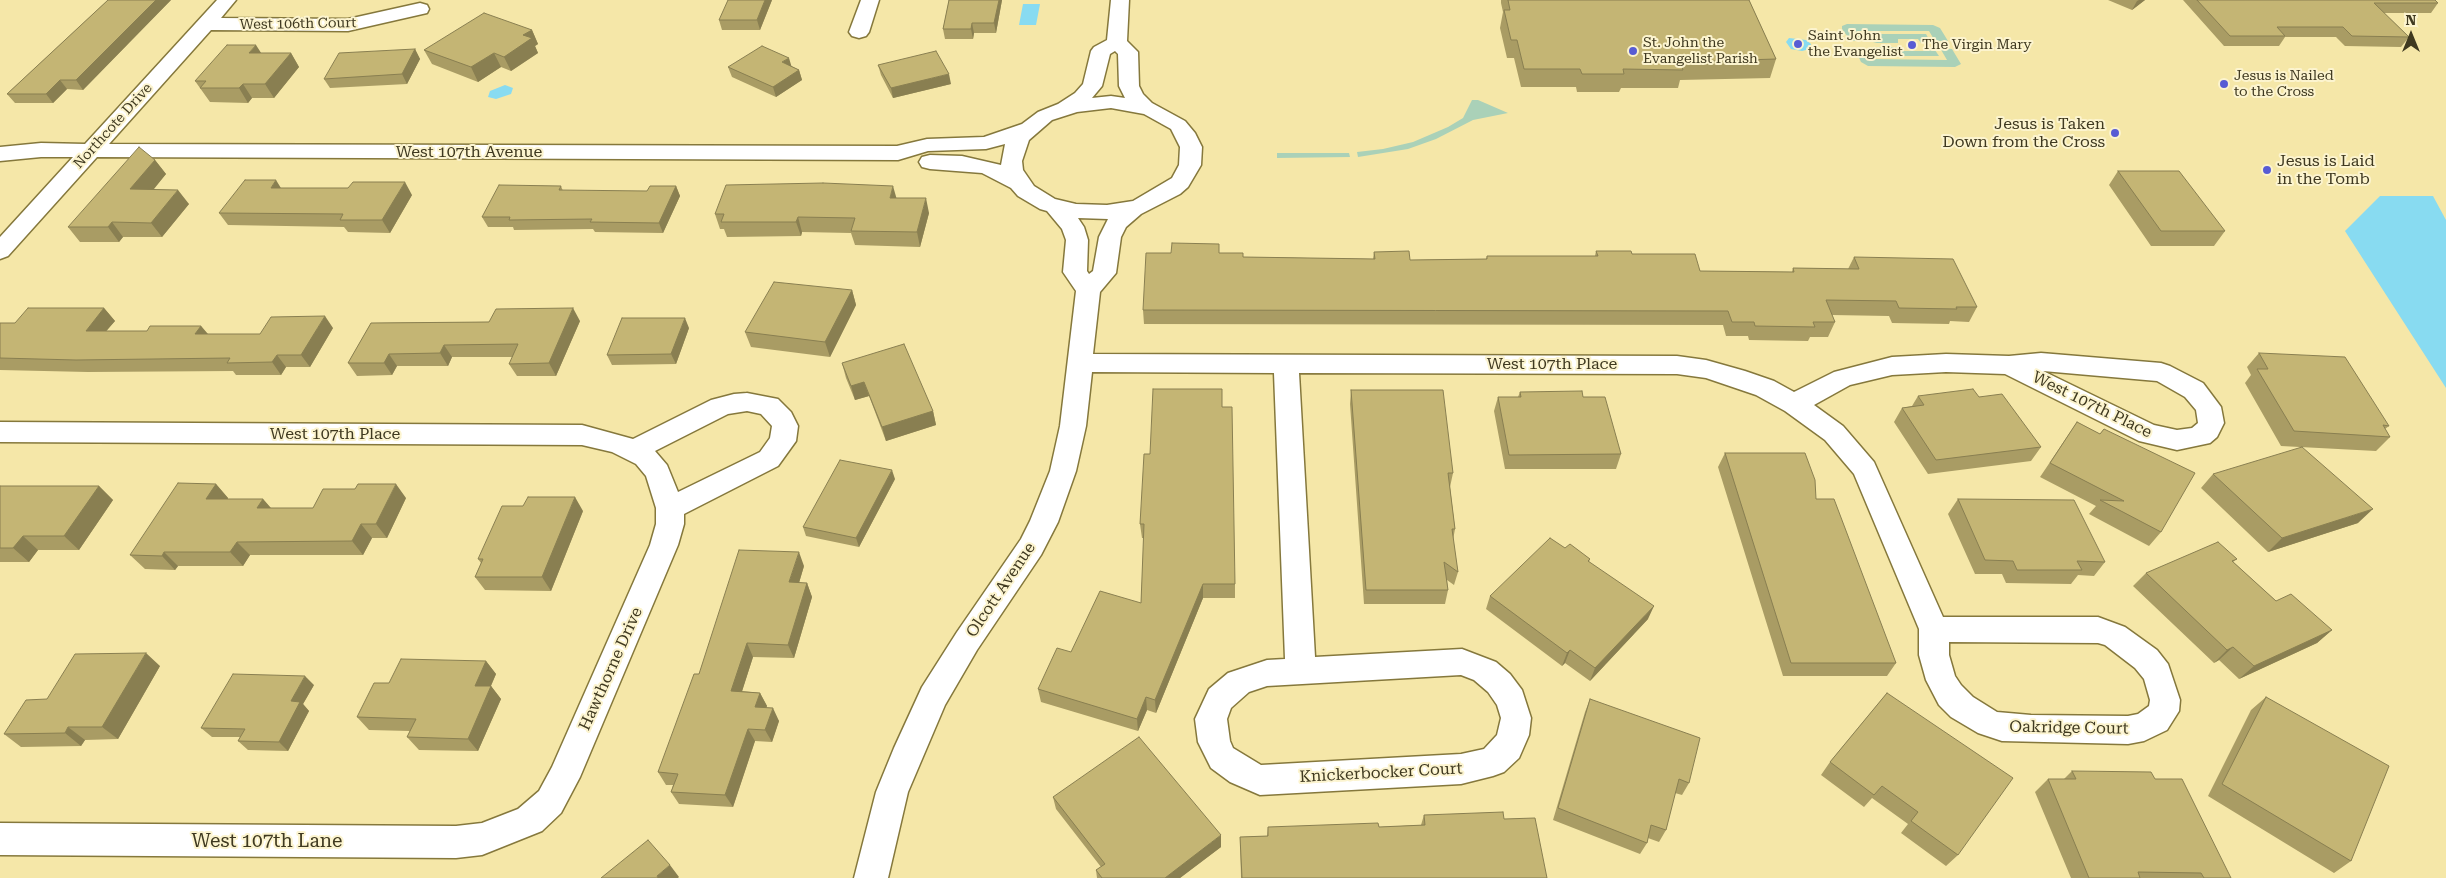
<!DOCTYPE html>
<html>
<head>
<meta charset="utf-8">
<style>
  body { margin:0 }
  #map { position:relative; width:2446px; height:878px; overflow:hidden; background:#f5e7a8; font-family:"Roboto Serif",serif }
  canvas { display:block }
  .north { position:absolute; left:2386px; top:10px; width:50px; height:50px; -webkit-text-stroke:4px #fcf4cf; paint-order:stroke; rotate:0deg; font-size:14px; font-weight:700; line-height:20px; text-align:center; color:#3f3920 }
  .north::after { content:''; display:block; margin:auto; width:18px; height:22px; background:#3f3920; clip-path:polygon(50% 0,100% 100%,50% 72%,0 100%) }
</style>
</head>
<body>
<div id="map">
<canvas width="2446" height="878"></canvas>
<div class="north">N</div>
</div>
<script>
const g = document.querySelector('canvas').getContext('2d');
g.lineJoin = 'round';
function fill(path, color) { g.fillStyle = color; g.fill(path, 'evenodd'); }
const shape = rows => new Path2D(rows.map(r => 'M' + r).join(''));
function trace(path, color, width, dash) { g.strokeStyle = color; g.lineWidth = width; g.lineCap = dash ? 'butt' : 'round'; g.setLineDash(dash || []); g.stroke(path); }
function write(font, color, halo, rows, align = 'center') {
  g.font = font + ' "Roboto Serif",serif'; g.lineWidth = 4; g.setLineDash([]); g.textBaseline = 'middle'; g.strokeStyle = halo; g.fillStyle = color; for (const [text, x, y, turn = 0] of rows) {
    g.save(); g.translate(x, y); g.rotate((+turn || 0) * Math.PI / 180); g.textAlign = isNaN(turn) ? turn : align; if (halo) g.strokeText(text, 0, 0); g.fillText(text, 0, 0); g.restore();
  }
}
const green = shape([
  [1847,24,1933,25,1940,28,1948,41,1935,41,1929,31,1857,31,1862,41,1851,41,1842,29,1842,26],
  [1865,34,1926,34,1931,43,1921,43,1918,39,1898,39,1898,43,1877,43,1869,41],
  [1879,47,1899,47,1904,51,1924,51,1923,47,1933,47,1939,56,1877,56,1873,48],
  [1940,48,1952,49,1961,64,1955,67,1868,66,1861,62,1855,49,1866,49,1872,59,1947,60],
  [1472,100,1478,100,1508,113,1473,120,1436,139,1408,149,1358,157,1357,152,1383,149,1413,142,1448,127,1463,118],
  [1277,153,1349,153,1350,157,1277,158]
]);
const water = shape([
  [1023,4,1040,4,1036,25,1019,25],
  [1789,38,1806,40,1811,44,1810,49,1802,51,1791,49,1786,42],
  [505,85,513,88,511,94,496,99,488,97,490,91],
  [2380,196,2433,196,2446,220,2446,388,2345,231]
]);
const street = shape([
  [217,0,236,0,221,18,348,19,420,3,427,5,429,9,427,13,348,31,211,30,109,144,897,146,927,139,984,137,1022,124,1038,112,1058,104,1075,93,1083,84,1091,51,1094,47,1107,40,1111,0,1129,0,1127,41,1138,52,1139,86,1143,94,1152,103,1185,121,1195,133,1202,147,1201,165,1188,187,1180,194,1141,214,1126,227,1121,237,1116,273,1100,292,1093,354,1677,356,1706,360,1745,371,1774,381,1794,392,1834,372,1892,357,1946,354,2009,356,2041,353,2161,363,2170,366,2203,383,2221,407,2224,423,2217,437,2210,443,2177,450,2139,441,2005,374,1946,372,1892,375,1850,385,1814,405,1843,426,1874,462,1943,617,2098,617,2125,627,2157,650,2168,664,2180,700,2179,711,2167,730,2144,741,2128,744,2002,741,1978,733,1951,717,1939,705,1926,680,1919,655,1919,629,1854,474,1825,440,1785,411,1756,395,1706,378,1677,374,1299,373,1315,657,1462,649,1496,662,1510,674,1522,690,1531,718,1529,735,1519,758,1504,772,1493,776,1461,784,1260,795,1230,782,1211,768,1198,742,1195,719,1209,689,1228,673,1267,660,1285,659,1274,373,1092,372,1086,426,1076,471,1058,522,1041,555,977,650,945,705,908,792,888,878,854,878,876,792,894,748,922,687,957,632,1021,539,1030,521,1050,471,1060,426,1076,291,1063,272,1066,240,1062,229,1047,211,1040,209,1018,196,1011,188,982,173,930,169,922,167,919,162,922,157,930,155,962,156,1001,165,1005,144,986,149,928,151,898,160,97,157,8,256,0,259,0,237,73,157,41,157,0,161,0,147,41,143,85,144,217,0],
  [1115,51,1118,54,1119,86,1125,98,1111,96,1092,98,1102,86,1110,54,1115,51],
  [1111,108,1144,114,1171,129,1180,147,1179,165,1172,178,1133,201,1107,205,1076,204,1055,199,1034,186,1023,170,1022,161,1029,140,1052,120,1077,112,1111,108],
  [1078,218,1108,219,1099,237,1093,271,1089,274,1087,271,1088,240,1084,227,1078,218],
  [2043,371,2157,381,2185,397,2196,410,2198,423,2192,428,2177,430,2154,425,2043,371],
  [1949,642,2098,643,2105,645,2135,668,2144,679,2150,700,2149,706,2138,714,2128,716,2031,715,1997,712,1973,697,1961,685,1955,676,1949,655,1949,642],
  [1461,675,1474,680,1488,692,1497,705,1501,718,1497,735,1484,749,1461,754,1261,765,1233,748,1230,741,1227,719,1231,708,1249,692,1267,686,1461,675],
  [861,0,879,0,869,32,866,36,859,38,852,36,849,32,861,0],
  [747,393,778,399,791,412,798,426,796,441,778,466,684,514,684,524,678,545,580,777,561,813,542,831,482,855,456,858,0,855,0,823,456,826,482,823,518,809,539,791,552,767,650,545,656,524,656,508,646,476,636,464,612,452,582,445,0,442,0,422,582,425,633,439,711,400,734,394,747,393],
  [747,411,761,414,772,426,770,438,760,452,678,492,667,465,655,451,728,414,747,411]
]);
const wall = shape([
  [108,0,171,0,83,90,67,89,53,103,15,103,7,94],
  [772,0,760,30,722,30,719,20],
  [949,0,1002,0,996,33,974,33,973,39,945,39,943,29],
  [1501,0,1749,0,1776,59,1770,78,1680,80,1678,88,1621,88,1619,92,1577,92,1576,87,1521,87,1514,58,1507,58,1500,28,1503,12,1501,3],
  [2108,0,2145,0,2132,10],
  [2183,0,2435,0,2438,3,2431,13,2384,13,2409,37,2401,47,2345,46,2336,37,2285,37,2279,46,2224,46],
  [532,30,538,44,535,46,538,53,511,71,501,67,478,82,432,64,424,50],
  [415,49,420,59,407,84,330,88,324,79],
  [261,53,291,53,299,67,274,98,252,98,248,103,210,102,195,81],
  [878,65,951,84,893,98,881,75],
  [791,66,799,70,802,80,776,97,732,77,728,67],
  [155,160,166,174,153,189,189,204,162,237,123,237,119,242,80,242,68,227],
  [2118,171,2225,231,2214,246,2151,246,2109,185],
  [561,186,563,191,647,191,676,186,680,196,663,233,595,232,593,229,514,230,513,227,488,227,482,217],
  [281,188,412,195,390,233,348,232,344,227,228,225,219,213],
  [896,198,929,213,920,247,855,245,851,233,802,232,801,236,727,237,724,229,720,229,715,214],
  [1596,251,1632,254,1700,271,1792,272,1793,268,1848,269,1854,257,1977,307,1969,322,1950,321,1949,324,1892,323,1889,316,1832,315,1835,322,1828,337,1810,337,1808,341,1749,340,1748,336,1726,336,1723,325,1144,324,1143,310,1219,253,1243,257,1373,259,1374,252,1410,260,1486,259,1487,256,1595,256],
  [852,290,856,305,830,357,751,347,745,332],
  [104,308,115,321,106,331,147,331,201,326,208,334,260,334,333,328,310,367,286,367,281,375,236,375,233,371,88,372,0,370,0,323,15,323],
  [580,321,556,376,517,376,509,364,513,357,452,357,448,366,397,366,392,375,357,376,348,363,371,323],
  [689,328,676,364,612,365,607,355],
  [2259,353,2389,426,2385,429,2390,437,2376,451,2281,446,2245,383,2251,375,2247,367],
  [842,363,933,411,936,425,886,441,869,396,855,400,846,378],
  [1351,390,1453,473,1450,487,1455,529,1453,540,1458,572,1454,585,1447,580,1448,590,1445,604,1364,604,1350,404],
  [1520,392,1583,397,1621,454,1616,469,1505,469,1494,411,1498,397,1518,397],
  [1918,396,1979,397,2041,447,2031,461,1928,474,1894,422,1902,408,1912,406],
  [1222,407,1235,584,1235,598,1203,598,1156,713,1147,710,1138,731,1041,702,1038,689,1071,652,1141,603,1144,538,1142,538,1140,524,1150,454],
  [2077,422,2100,434,2104,429,2161,532,2149,546,2089,514,2096,506,2040,477],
  [1725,453,1816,499,1896,663,1887,676,1783,676,1718,467],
  [2213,474,2358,523,2268,552,2201,488],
  [895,479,859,547,806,536,803,527],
  [216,484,228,498,228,499,263,499,271,508,313,508,406,498,387,538,372,538,363,555,250,555,243,566,178,566,175,570,145,569,130,555],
  [0,486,99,486,113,500,79,550,38,550,29,562,0,562],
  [1958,499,2105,562,2094,576,2078,575,2071,584,2006,583,2002,574,1975,574,1948,514],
  [583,511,551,591,485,590,475,577,481,563,478,559],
  [1565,548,1590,559,1589,562,1648,619,1590,681,1565,663,1562,666,1486,609,1490,596],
  [2237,559,2233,562,2276,601,2332,630,2317,643,2239,679,2219,660,2214,663,2133,586,2146,573],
  [804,566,799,583,807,583,812,597,794,658,753,657,742,691,760,693,767,706,766,707,779,721,772,742,755,741,733,807,679,804,671,792,673,785,666,785,658,772,699,674],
  [486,661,496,674,491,686,501,699,478,751,419,750,407,737,410,731,369,730,357,717,389,683],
  [160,666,118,739,85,740,81,746,21,747,4,734,47,699],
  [314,685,303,704,309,711,288,751,248,750,238,741,240,737,212,737,201,728],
  [1887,693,1958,855,1946,866,1901,833,1908,824,1872,798,1864,807,1821,775,1830,762],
  [2266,697,2351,861,2334,873,2208,796,2251,710],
  [1590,699,1689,783,1682,795,1675,793,1666,830,1659,842,1648,838,1647,843,1640,854,1553,820,1585,712],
  [2072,771,2155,779,2231,878,2071,878,2035,792,2048,779,2064,779],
  [1053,797,1221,847,1180,878,1097,878,1096,870,1101,867,1056,809],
  [1424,815,1504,819,1547,878,1241,878,1240,837,1267,836,1268,827,1379,827,1421,825]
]);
const shadedWall = shape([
  [156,0,171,0,83,90,76,80],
  [765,0,772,0,760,30,757,20],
  [999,0,1002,0,996,33,994,23],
  [2139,0,2145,0,2132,10,2137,1],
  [972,23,974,33,973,39,971,29],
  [532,30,538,44,535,46,538,53,511,71,504,57,523,35],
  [256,45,265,59,249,53],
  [415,49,420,59,407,84,402,74],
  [291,53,299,67,274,98,265,84],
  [494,53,501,67,478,82,471,67],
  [789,58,792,68,782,62],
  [799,70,802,80,776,97,773,87],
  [949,74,951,84,893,98,891,88],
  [60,80,67,89,53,103,46,94],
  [243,84,252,98,248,103,239,88],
  [155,160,166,174,142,204,130,189],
  [276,180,284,193,271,188],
  [405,182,412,195,390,233,382,220],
  [676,186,680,196,663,233,659,223],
  [893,186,897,200,890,198],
  [178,190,189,204,162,237,151,223],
  [926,198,929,213,920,247,917,232],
  [798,217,802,232,801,236,796,222],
  [112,222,123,237,119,242,108,227],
  [852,290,856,305,830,357,825,342],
  [104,308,115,321,96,343,86,331],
  [573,308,580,321,556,376,549,363],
  [325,316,333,328,310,367,301,355],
  [685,318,689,328,676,364,671,354],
  [201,326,211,338,195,334],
  [444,345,452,357,448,366,440,353],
  [389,354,397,366,392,375,384,363],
  [277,355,286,367,281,375,272,362],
  [864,382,869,396,855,400,851,386],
  [933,411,936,425,886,441,882,427],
  [892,470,895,479,859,547,856,538],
  [216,484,228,498,219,513,206,499],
  [396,484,406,498,387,538,376,524],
  [99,486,113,500,79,550,64,536],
  [575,497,583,511,551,591,542,577],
  [263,499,275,513,257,508],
  [2373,509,2358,523,2268,552,2282,538],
  [361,524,372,538,363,555,352,541],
  [23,536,38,550,29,562,13,548],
  [237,542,250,555,243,566,230,552],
  [164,552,178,566,175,570,162,556],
  [799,552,804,566,795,596,789,582],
  [807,583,812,597,794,658,788,645],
  [1203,584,1203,598,1156,713,1155,700],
  [1654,606,1648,619,1590,681,1595,668],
  [2332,630,2317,643,2239,679,2254,666],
  [747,643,753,657,738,704,731,691],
  [2233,647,2219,660,2214,663,2227,650],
  [1570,650,1565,663,1562,666,1567,653],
  [146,653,160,666,118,739,102,727],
  [486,661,496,674,485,699,475,686],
  [305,676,314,685,303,704,309,711,288,751,279,742,291,701],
  [491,686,501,699,478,751,468,739],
  [760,693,767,706,762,720,755,707],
  [1146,697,1147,710,1138,731,1137,719],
  [773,708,779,721,772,742,765,730],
  [68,727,85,740,81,746,65,733],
  [748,729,755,741,733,807,725,795],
  [1221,835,1221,847,1180,878,1165,878],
  [670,865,679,877,678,878,658,878,657,876]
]);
const building = shape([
  [108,0,156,0,76,80,60,80,46,94,7,94,108,0],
  [728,0,765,0,757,20,719,20,728,0],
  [949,0,999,0,994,23,972,23,971,29,943,29,949,0],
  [1508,0,1749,0,1776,59,1680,62,1683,70,1623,69,1624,74,1582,74,1580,69,1524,69,1517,40,1511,40,1504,10,1510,10,1508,0],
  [2197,0,2435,0,2438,3,2374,3,2409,37,2352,36,2343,27,2277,27,2285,36,2230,36,2197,0],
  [484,13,532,30,523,35,532,38,504,57,494,53,471,67,424,50,484,13],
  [227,45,256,45,249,53,291,53,265,84,243,84,239,88,200,88,206,81,195,81,227,45],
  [762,46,789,58,782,62,799,70,773,87,728,67,762,46],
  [415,49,402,74,324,79,339,53,415,49],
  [936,51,949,74,891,88,878,65,936,51],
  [139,147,155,160,130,189,178,190,151,223,112,222,108,227,68,227,139,147],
  [2118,171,2179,171,2225,231,2161,231,2118,171],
  [245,180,276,180,271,188,348,188,353,182,405,182,382,220,340,220,343,214,219,213,245,180],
  [823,183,893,186,890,198,926,198,917,232,851,231,855,218,798,217,796,222,721,222,724,214,715,214,726,185,823,183],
  [499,185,561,186,559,190,647,191,650,186,676,186,659,223,590,222,592,219,509,220,510,217,482,217,499,185],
  [1172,243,1219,244,1219,253,1243,253,1243,257,1375,259,1374,252,1409,251,1410,260,1487,259,1487,256,1598,256,1596,251,1631,251,1632,254,1695,254,1700,271,1794,272,1793,268,1859,269,1854,257,1953,259,1977,307,1956,307,1957,309,1899,308,1896,301,1826,300,1835,322,1813,322,1815,327,1755,326,1754,322,1732,322,1728,311,1143,310,1146,253,1171,253,1172,243],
  [774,282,852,290,825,342,745,332,774,282],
  [28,308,104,308,86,331,147,331,150,326,201,326,195,334,260,334,271,317,325,316,301,355,277,355,272,362,227,363,230,358,76,360,0,358,0,323,15,323,28,308],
  [573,308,549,363,509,364,518,344,444,345,440,353,389,354,384,363,348,363,371,323,489,322,496,309,573,308],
  [622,318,685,318,671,354,607,355,622,318],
  [904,344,933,411,882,427,864,382,851,386,842,363,904,344],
  [2259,353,2345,357,2389,426,2383,425,2390,437,2294,431,2257,369,2268,369,2259,353],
  [1153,389,1222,389,1222,407,1232,407,1235,584,1203,584,1155,700,1146,697,1137,719,1038,689,1057,648,1071,652,1100,591,1141,603,1144,524,1140,524,1144,454,1150,454,1153,389],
  [1973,389,1979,397,2002,394,2041,447,1936,460,1902,408,1924,405,1918,396,1973,389],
  [1351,390,1443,390,1453,473,1448,473,1455,529,1452,529,1458,572,1444,562,1448,590,1366,590,1351,390],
  [1582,391,1583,397,1605,397,1621,454,1509,455,1498,397,1521,397,1520,392,1582,391],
  [2077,422,2100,434,2104,429,2195,473,2161,532,2100,500,2124,501,2050,463,2077,422],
  [2302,447,2373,509,2282,538,2213,474,2302,447],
  [1725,453,1805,453,1815,480,1816,499,1834,499,1896,663,1791,663,1725,453],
  [840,460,892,470,856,538,803,527,840,460],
  [178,483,216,484,206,499,263,499,257,508,313,508,323,489,355,489,358,484,396,484,376,524,361,524,352,541,237,542,230,552,164,552,162,556,130,555,178,483],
  [0,486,99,486,64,536,23,536,13,548,0,548,0,486],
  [528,497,575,497,542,577,475,577,483,559,478,559,502,506,523,506,528,497],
  [1958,499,2074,500,2105,562,2077,561,2082,570,2017,570,2013,561,1985,560,1958,499],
  [1550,538,1565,548,1570,544,1590,559,1588,561,1654,606,1595,668,1570,650,1567,653,1490,596,1550,538],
  [2218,542,2237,559,2232,561,2276,601,2291,594,2332,630,2254,666,2233,647,2227,650,2146,573,2218,542],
  [739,550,799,552,789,582,807,583,788,645,747,643,731,691,760,693,755,707,773,708,765,730,748,729,725,795,671,792,678,774,658,772,694,674,699,674,739,550],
  [146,653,102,727,68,727,65,733,4,734,26,700,47,699,75,654,146,653],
  [401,659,486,661,475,686,491,686,468,739,407,737,416,719,357,717,374,683,389,683,401,659],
  [233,674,305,676,291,701,300,702,279,742,238,741,245,729,201,728,233,674],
  [1887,693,2013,778,1958,855,1911,821,1918,812,1882,786,1874,795,1830,762,1887,693],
  [2266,697,2389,766,2351,861,2222,784,2266,697],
  [1590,699,1700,738,1689,783,1679,779,1666,830,1651,825,1647,843,1558,808,1590,699],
  [1139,737,1221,835,1165,878,1102,878,1096,870,1105,864,1053,797,1139,737],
  [2072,771,2151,772,2155,779,2182,779,2231,878,2204,878,2201,873,2138,872,2140,878,2089,878,2048,779,2076,779,2072,771],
  [1503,812,1504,819,1535,818,1547,878,1242,878,1240,837,1268,836,1268,827,1378,823,1379,827,1425,825,1424,815,1503,812],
  [648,840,670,865,657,876,658,878,601,878,648,840]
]);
const markers = [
  [1798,44,5,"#585cd4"],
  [1912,45,5,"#585cd4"],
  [1633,51,5,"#585cd4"],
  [2224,84,5,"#585cd4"],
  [2115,133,5,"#585cd4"],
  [2267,170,5,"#585cd4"]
];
const farStreetnames = [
  ["West 106th Court",298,24,-1],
  ["Northcote Drive",113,126,-48]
];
const farPoinames = [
  ["Saint John",1808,36],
  ["the Evangelist",1808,52],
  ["St. John the",1643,43],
  ["Evangelist Parish",1643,59],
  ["The Virgin Mary",1922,45],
  ["Jesus is Nailed",2234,76],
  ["to the Cross",2234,92]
];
const poiNames = [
  ["Jesus is Taken",2105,124],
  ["Down from the Cross",2105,142],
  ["Jesus is Laid",2277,161,"left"],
  ["in the Tomb",2277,179,"left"]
];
const streetNames = [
  ["West 107th Avenue",469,152],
  ["West 107th Place",1552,364],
  ["West 107th Place",2092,405,26],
  ["West 107th Place",335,434],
  ["Olcott Avenue",1001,590,-56],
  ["Hawthorne Drive",611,669,-66],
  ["Oakridge Court",2069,728,1],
  ["Knickerbocker Court",1381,773,-3]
];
const nearStreetnames = [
  ["West 107th Lane",267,841]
];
fill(green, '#aad1b8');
fill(water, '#88dbf1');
trace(street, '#85783c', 3);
fill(street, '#fff');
fill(wall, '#a99c64');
fill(shadedWall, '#897f51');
fill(building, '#c4b574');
trace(building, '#897f51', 1);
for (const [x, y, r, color] of markers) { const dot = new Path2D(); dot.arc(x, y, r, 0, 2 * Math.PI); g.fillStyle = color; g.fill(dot); trace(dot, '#fcf4cf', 2); }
write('14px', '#3f3920', '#fcf4cf', farStreetnames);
write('14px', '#3f3920', '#fcf4cf', farPoinames, 'left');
write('16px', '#3f3920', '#fcf4cf', poiNames, 'right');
write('16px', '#3f3920', '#fcf4cf', streetNames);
write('19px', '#3f3920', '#fcf4cf', nearStreetnames);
</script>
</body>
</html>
